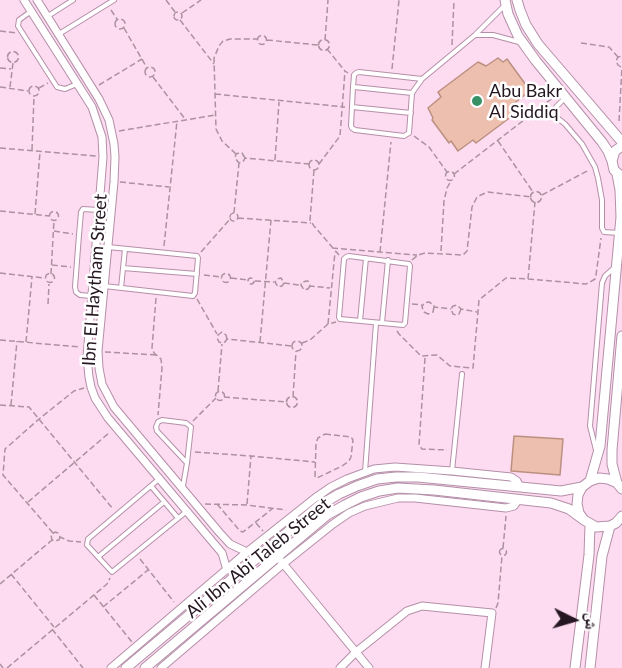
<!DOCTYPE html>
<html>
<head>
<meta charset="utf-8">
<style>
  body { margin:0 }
  #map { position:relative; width:622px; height:668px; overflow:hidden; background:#fddcf1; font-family:Lato,"Noto Naskh Arabic",sans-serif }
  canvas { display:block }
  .north { position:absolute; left:544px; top:590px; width:60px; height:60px; -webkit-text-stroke:4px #fff; paint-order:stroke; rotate:95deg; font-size:16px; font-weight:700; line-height:24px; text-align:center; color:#251721 }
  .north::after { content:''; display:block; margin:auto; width:21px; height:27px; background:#251721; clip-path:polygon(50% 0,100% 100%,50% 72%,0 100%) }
</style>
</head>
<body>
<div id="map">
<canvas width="622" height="668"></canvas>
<div class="north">ش</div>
</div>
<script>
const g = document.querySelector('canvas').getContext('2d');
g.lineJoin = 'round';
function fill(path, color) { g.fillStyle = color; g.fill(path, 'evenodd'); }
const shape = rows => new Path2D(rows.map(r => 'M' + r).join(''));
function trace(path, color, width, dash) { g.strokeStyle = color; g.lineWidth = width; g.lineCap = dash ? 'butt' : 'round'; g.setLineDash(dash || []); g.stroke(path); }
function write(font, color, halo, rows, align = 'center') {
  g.font = font + ' Lato,sans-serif'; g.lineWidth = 5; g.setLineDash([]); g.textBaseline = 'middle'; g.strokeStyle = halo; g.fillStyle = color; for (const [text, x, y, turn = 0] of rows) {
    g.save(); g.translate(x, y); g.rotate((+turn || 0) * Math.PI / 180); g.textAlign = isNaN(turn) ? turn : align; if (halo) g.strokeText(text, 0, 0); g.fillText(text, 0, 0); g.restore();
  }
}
const building = shape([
  [498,58,503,62,507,59,526,85,526,94,512,105,516,113,476,143,473,140,458,151,451,141,449,143,432,120,433,118,428,108,441,97,438,92,478,62,486,66,498,58],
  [514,436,563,439,560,475,511,471,514,436]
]);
const path = shape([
  [166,0,175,12],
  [111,10,117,19],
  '174 16a4 4 0 1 1 8 0a4 4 0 1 1-8 0Z',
  [182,13,201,0],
  '115 24a5 5 0 1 1 10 0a5 5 0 1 1-10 0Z',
  [180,20,214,64],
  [124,28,147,68],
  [0,31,16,33],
  '257.5 40a4.5 4.5 0 1 1 9 0a4.5 4.5 0 1 1-9 0Z',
  '318.5 45a5.5 5.5 0 1 1 11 0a5.5 5.5 0 1 1-11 0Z',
  [267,40,318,45],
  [325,40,328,0],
  [581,43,609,47,618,57],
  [452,45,454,0],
  [327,49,345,71,348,73],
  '7.5 57a5.5 5.5 0 1 1 11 0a5.5 5.5 0 1 1-11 0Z',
  '145 72a5 5 0 1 1 10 0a5 5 0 1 1-10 0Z',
  [621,67,618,65,616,61,618,57,622,56],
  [0,68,11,69],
  [392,69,399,0],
  [153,77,185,119],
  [99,85,142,59],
  '29 91a5 5 0 1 1 10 0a5 5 0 1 1-10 0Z',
  [0,87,28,91],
  [10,87,13,63],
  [39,88,48,83],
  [215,94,345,107],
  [619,121,622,67],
  [119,131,215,115],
  [414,136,429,147,447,172],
  [498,141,533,192],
  [0,148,96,156],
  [32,150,34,96],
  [236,154,222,141,216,129,214,58,219,46,223,41,230,39,258,39],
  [245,158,242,153,239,153,236,154,235,158,239,163,243,162,245,158,309,164],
  '309 165a5 5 0 1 1 10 0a5 5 0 1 1-10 0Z',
  [275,160,279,102],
  [319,164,340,136,345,71],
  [314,170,310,220,314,226,339,255],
  '445.5 176a4.5 4.5 0 1 1 9 0a4.5 4.5 0 1 1-9 0Z',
  [454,174,555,96],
  [120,182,169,187],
  '530.5 197a5.5 5.5 0 1 1 11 0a5.5 5.5 0 1 1-11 0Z',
  [542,195,589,170],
  [0,211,50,216],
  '49.5 216a4.5 4.5 0 1 1 9 0a4.5 4.5 0 1 1-9 0Z',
  '230 217a4 4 0 1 1 8 0a4 4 0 1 1-8 0Z',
  [234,213,239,163],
  [35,214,40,152],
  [238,218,311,223],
  [54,231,73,234],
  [164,246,177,121],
  [332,248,417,255],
  [441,251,444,201,447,188,451,181],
  [201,252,230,219],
  [380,252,391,142],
  [412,260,418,255,425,253,463,255,467,251,472,207,477,197,483,194,488,192,531,197],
  [52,265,71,267],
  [0,273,45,278],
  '45.5 278a4.5 4.5 0 1 1 9 0a4.5 4.5 0 1 1-9 0Z',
  '221.5 278a4.5 4.5 0 1 1 9 0a4.5 4.5 0 1 1-9 0Z',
  [51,274,54,220],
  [204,275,220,277],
  '248 281a3 3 0 1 1 6 0a3 3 0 1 1-6 0Z',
  [231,278,247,280],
  [528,279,586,284,590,282,595,279,596,275,601,238],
  [255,281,274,282],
  [284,283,282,286,278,287,275,282,277,279,281,278,284,283,299,285],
  [310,286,308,289,304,290,301,285,301,283,306,281,308,281,310,286,330,288],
  [156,298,152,348,154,353,161,359,162,368,158,415],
  [197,299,217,334],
  [48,304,49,284],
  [412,304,422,305],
  [434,307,433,312,428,314,424,312,422,307,424,303,429,302,434,305,434,307,451,309],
  [461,309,459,314,456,315,453,314,451,309,453,306,457,305,461,309,477,312],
  [328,324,335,252],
  [397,331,399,334,421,356,437,355,450,366,473,368,479,300,506,278,528,279,535,202],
  [227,339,226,335,222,332,218,335,217,338,219,342,222,343,225,342,227,339,292,346],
  [0,340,80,347],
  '292 346a5 5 0 1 1 10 0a5 5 0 1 1-10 0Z',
  [26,342,32,277],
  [260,342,271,220],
  [302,343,310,340,328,324,336,322],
  [105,352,157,355],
  [425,358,419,445,422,449,447,450],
  [218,391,222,344],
  '215.5 396a4.5 4.5 0 1 1 9 0a4.5 4.5 0 1 1-9 0Z',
  '286.5 402a5.5 5.5 0 1 1 11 0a5.5 5.5 0 1 1-11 0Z',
  [224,397,286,402],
  [293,397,296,351],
  [0,405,29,407,113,509],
  [11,405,17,341],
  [193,421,216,398],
  [325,434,351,437,353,440,351,457,349,461,342,466,317,478,315,477,316,443,318,438,325,434],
  [195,452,251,456,315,462],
  [28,502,109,433],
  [205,504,247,505,286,510],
  [217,504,240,531,243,532,272,509],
  [247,504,251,456],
  [256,523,263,531],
  [53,533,3,475,5,449,39,419,74,391,84,388],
  [60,537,59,540,54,541,52,540,51,535,55,532,58,533,60,537,69,541,81,542],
  [503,548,506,516],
  '499.5 552a3.5 3.5 0 1 1 7 0a3.5 3.5 0 1 1-7 0Z',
  [140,559,174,602],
  [11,574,54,627],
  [0,584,52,540],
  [94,595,132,642],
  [103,607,148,570],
  [496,608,498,603,502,556],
  [52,629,83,668],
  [0,664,3,668],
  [7,668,107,584,110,578]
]);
const service = shape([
  [30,12,19,20,18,26,57,87,65,89,77,84],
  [48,16,73,0],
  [59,34,114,0],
  [476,35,493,35,519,42],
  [422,79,359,72,356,73,354,75,353,87,351,126,352,128,355,130,404,136,409,133,412,93,422,79,475,35,505,5],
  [354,87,412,93],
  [565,98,556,107,555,116,565,124,582,144,595,167,598,178,602,200,602,228,604,232,619,233],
  [352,107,411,113],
  [349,256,409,264,410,266,405,323,403,325,340,319,339,317,344,259,346,257,349,256],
  [123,268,197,274],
  [104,286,193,296,195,293,198,258,197,256,108,247],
  [121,288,125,249],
  [91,296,80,295,76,292,75,287,79,235,81,212,83,209,98,210],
  [360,321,366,258],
  [382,323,388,260],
  [596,450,590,426,602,283,605,276,614,268],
  [452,471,462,374],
  [365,472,376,323],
  [159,479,88,539,87,545,112,572,187,511],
  [151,486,178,518],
  [183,486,187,463,191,427,186,423,162,420,158,422,156,427,157,431,187,463],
  [98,557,164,502]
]);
const minor = shape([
  [24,0,92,107,102,137,103,157,87,357,89,377,91,387,95,398,108,418,222,553,227,570],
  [37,0,99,99,109,120,114,144,115,157,114,182,98,351,99,368,102,384,114,407,219,532,230,544,247,552],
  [281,561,369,668],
  [111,668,247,552,315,498,331,487,347,479,374,469,395,467,452,471,511,477,517,481,520,487],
  [161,668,283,564,333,524,349,513,365,506,398,498,415,498,506,508,514,506,519,499],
  [340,668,356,652,407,611,422,606,492,613,485,668]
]);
const tertiary = shape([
  [505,0,508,14,518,36,536,61,602,142,608,151,612,161],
  [517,0,520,10,526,25,538,44,622,142],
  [622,177,614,170,612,161,615,151,622,146],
  [590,481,600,446,621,217,620,190,617,174],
  [617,483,612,464,612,450,622,336],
  [622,489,617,483,608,479,599,478,590,481,582,487,578,495,577,504,579,513,584,520,596,527,610,526,616,523,622,516],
  [126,668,320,505,339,494,357,486,377,479,396,477,418,477,561,491,582,487],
  [145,668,327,515,345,505,361,497,379,491,398,488,434,490,551,503,569,509,584,520],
  [575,668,589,555,590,525],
  [590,668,602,556,610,526]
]);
const markers = [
  [477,101,6,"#379167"]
];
const poiNames = [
  ["Abu Bakr",489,91],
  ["Al Siddiq",489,112]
];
const streetNames = [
  ["Ibn El Haytham Street",95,280,-86],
  ["Ali Ibn Abi Taleb Street",258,558,-39]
];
fill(building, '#edbfaf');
trace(building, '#bb9081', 1.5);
trace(service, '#b58fa8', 6);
trace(minor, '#b58fa8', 9);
trace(tertiary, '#b58fa8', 11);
trace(path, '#ab91a2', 1.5, [6, 3]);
trace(service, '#fff', 4);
trace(minor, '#fff', 7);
trace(tertiary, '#fff', 9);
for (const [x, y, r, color] of markers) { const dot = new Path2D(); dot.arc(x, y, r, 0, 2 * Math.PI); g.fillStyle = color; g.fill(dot); trace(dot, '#fff', 2); }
write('18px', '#251721', '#fff', poiNames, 'left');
write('18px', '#251721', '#fff', streetNames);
</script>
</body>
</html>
